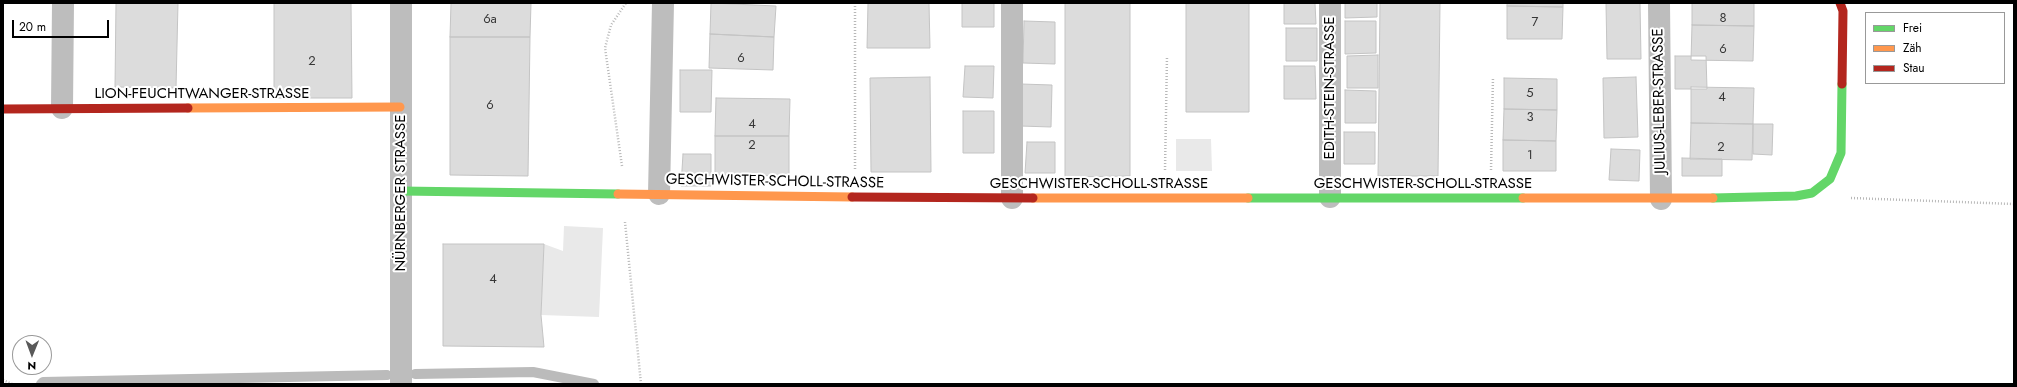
<!DOCTYPE html>
<html>
<head>
<meta charset="utf-8">
<style>
  body { margin:0 }
  #map { position:relative; width:2017px; height:387px; overflow:hidden; background:#fff; font-family:Jost,sans-serif }
  canvas { display:block }
  .frame { position:absolute; inset:0; border:4px solid #000; pointer-events:none }
  .legend { position:absolute; left:1865px; top:12px; width:140px; height:72px; box-sizing:border-box; background:#fff; border:1px solid #999; margin:0; padding:5px 7px; list-style:none; font-size:12px; color:#000 }
  .legend li { display:flex; align-items:center; gap:8px; height:20px }
  .legend b { width:20px; border:1px solid #999 }
  .north { position:absolute; left:12px; top:335px; width:40px; height:40px; box-sizing:border-box; background:#fff; border:1px solid #999; border-radius:50%; rotate:181deg; font-size:11px; font-weight:700; line-height:16px; text-align:center; color:#000 }
  .north::after { content:''; display:block; margin:auto; width:14px; height:18px; background:#595959; clip-path:polygon(50% 0,100% 100%,50% 72%,0 100%) }
  .scale { position:absolute; left:12px; top:20px; width:97px; height:18px; box-sizing:border-box; border:2px solid #000; border-top:0; padding-left:5px; font-size:12px; line-height:14px; white-space:nowrap; color:#000; -webkit-text-stroke:3px #fff; paint-order:stroke }
</style>
</head>
<body>
<div id="map">
<canvas width="2017" height="387"></canvas>
<div class="frame"></div>
<ul class="legend">
<li><b style="height:5px;background:#63d668"></b>Frei</li>
<li><b style="height:5px;background:#ff974d"></b>Zäh</li>
<li><b style="height:5px;background:#b3261e"></b>Stau</li>
</ul>
<div class="north">N</div>
<div class="scale">20 m</div>
</div>
<script>
const g = document.querySelector('canvas').getContext('2d');
g.lineJoin = 'round';
function fill(path, color) { g.fillStyle = color; g.fill(path, 'evenodd'); }
const shape = rows => new Path2D(rows.map(r => 'M' + r).join(''));
function trace(path, color, width, dash) { g.strokeStyle = color; g.lineWidth = width; g.lineCap = dash ? 'butt' : 'round'; g.setLineDash(dash || []); g.stroke(path); }
function write(font, color, halo, rows, align = 'center') {
  g.font = font + ' Jost,sans-serif'; g.lineWidth = 4; g.setLineDash([]); g.textBaseline = 'middle'; g.strokeStyle = halo; g.fillStyle = color; for (const [text, x, y, turn = 0] of rows) {
    g.save(); g.translate(x, y); g.rotate((+turn || 0) * Math.PI / 180); g.textAlign = isNaN(turn) ? turn : align; if (halo) g.strokeText(text, 0, 0); g.fillText(text, 0, 0); g.restore();
  }
}
const green = shape([
  [1176,139,1211,139,1212,171,1176,171],
  [564,226,603,228,599,317,541,315,544,244,563,251]
]);
const stream = shape([
  [415,374,533,372,594,384],
  [41,384,43,382,387,375]
]);
const building = shape([
  [116,3,178,3,176,88,115,87,116,3],
  [274,3,351,3,352,98,274,98,274,3],
  [451,3,531,3,530,37,450,37,451,3],
  [711,3,776,6,774,37,710,34,711,3],
  [868,3,929,3,930,48,867,48,868,3],
  [962,3,994,3,994,27,962,27,962,3],
  [1065,3,1130,3,1130,176,1065,177,1065,3],
  [1186,3,1249,3,1249,112,1186,112,1186,3],
  [1284,3,1315,3,1316,24,1284,24,1284,3],
  [1345,3,1377,3,1377,17,1345,18,1345,3],
  [1440,3,1438,176,1378,176,1380,3,1440,3],
  [1507,3,1563,3,1563,7,1507,6,1507,3],
  [1606,3,1640,3,1641,59,1607,59,1606,3],
  [1692,3,1754,3,1754,26,1692,25,1692,3],
  [1507,6,1563,7,1562,39,1507,39,1507,6],
  [1024,21,1055,22,1055,64,1023,63,1024,21],
  [1345,21,1376,21,1376,53,1345,54,1345,21],
  [1692,25,1754,26,1753,61,1691,60,1692,25],
  [1286,28,1317,28,1317,61,1286,61,1286,28],
  [710,34,774,37,773,70,709,68,710,34],
  [450,37,530,37,528,176,450,175,450,37],
  [1378,55,1378,88,1347,88,1347,56,1378,55],
  [1675,56,1706,56,1707,89,1675,89,1675,56],
  [965,66,994,66,993,98,963,97,965,66],
  [1284,66,1315,66,1316,99,1284,99,1284,66],
  [680,70,712,70,711,112,680,112,680,70],
  [930,77,931,172,871,172,870,78,930,77],
  [1636,77,1638,137,1604,138,1603,78,1636,77],
  [1504,78,1557,79,1557,110,1504,109,1504,78],
  [1021,84,1052,85,1051,127,1020,126,1021,84],
  [1691,87,1754,88,1753,124,1691,123,1691,87],
  [1345,90,1376,91,1376,123,1345,123,1345,90],
  [716,98,790,99,789,136,715,136,716,98],
  [1504,109,1557,110,1556,141,1503,140,1504,109],
  [963,111,994,111,994,153,963,153,963,111],
  [1691,123,1753,124,1752,160,1690,159,1691,123],
  [1753,124,1773,124,1772,155,1753,154,1753,124],
  [1344,132,1375,132,1375,164,1344,164,1344,132],
  [715,136,789,136,789,176,715,175,715,136],
  [1503,140,1556,141,1556,171,1503,171,1503,140],
  [1027,142,1055,142,1055,173,1025,173,1027,142],
  [1611,149,1640,150,1639,181,1609,180,1611,149],
  [683,154,711,154,711,186,681,186,683,154],
  [1682,158,1722,159,1722,176,1682,176,1682,158],
  [443,244,544,244,541,315,544,347,443,346,443,244]
]);
const path = shape([
  [622,166,605,48,611,25,626,3],
  [855,169,855,3],
  [1165,170,1167,56],
  [1491,170,1493,77],
  [1851,198,2014,204],
  [625,222,641,384],
  [3,380,12,384]
]);
const street = shape([
  [1659,3,1661,199],
  [62,108,63,3],
  [659,194,663,3],
  [1330,197,1330,3],
  [1012,198,1012,3],
  [401,384,401,3]
]);
const fast = shape([
  [401,191,618,194],
  [1248,198,1523,198],
  [1713,198,1796,196,1812,193,1830,179,1841,153,1842,84]
]);
const slow = shape([
  [188,108,400,107],
  [618,194,852,197],
  [1033,198,1248,198],
  [1523,198,1713,198]
]);
const jam = shape([
  [1840,3,1843,11,1842,84],
  [3,109,188,108],
  [852,197,1033,198]
]);
const numberNames = [
  ["8",1723,19],
  ["6a",490,20],
  ["7",1535,23],
  ["6",1723,50],
  ["6",741,59],
  ["2",312,62],
  ["5",1530,94],
  ["4",1722,98],
  ["6",490,106],
  ["3",1530,118],
  ["4",752,125],
  ["2",752,146],
  ["2",1721,148],
  ["1",1530,156],
  ["4",493,280]
];
const streetNames = [
  ["EDITH-STEIN-STRASSE",1330,88,-90],
  ["LION-FEUCHTWANGER-STRASSE",202,94],
  ["JULIUS-LEBER-STRASSE",1660,101,-91],
  ["GESCHWISTER-SCHOLL-STRASSE",775,182,1],
  ["GESCHWISTER-SCHOLL-STRASSE",1099,184],
  ["GESCHWISTER-SCHOLL-STRASSE",1423,184],
  ["NÜRNBERGER STRASSE",401,193,-90]
];
fill(green, '#e9e9e9');
trace(stream, '#bbb', 10);
fill(building, '#dcdcdc');
trace(building, '#c4c4c4', 1);
trace(path, '#b8b8b8', 2.5, [1, 2]);
trace(street, '#bdbdbd', 22);
trace(fast, '#63d668', 9);
trace(slow, '#ff974d', 9);
trace(jam, '#b3261e', 9);
write('13px', '#373737', null, numberNames);
write('15px', '#000', '#fff', streetNames);
</script>
</body>
</html>
